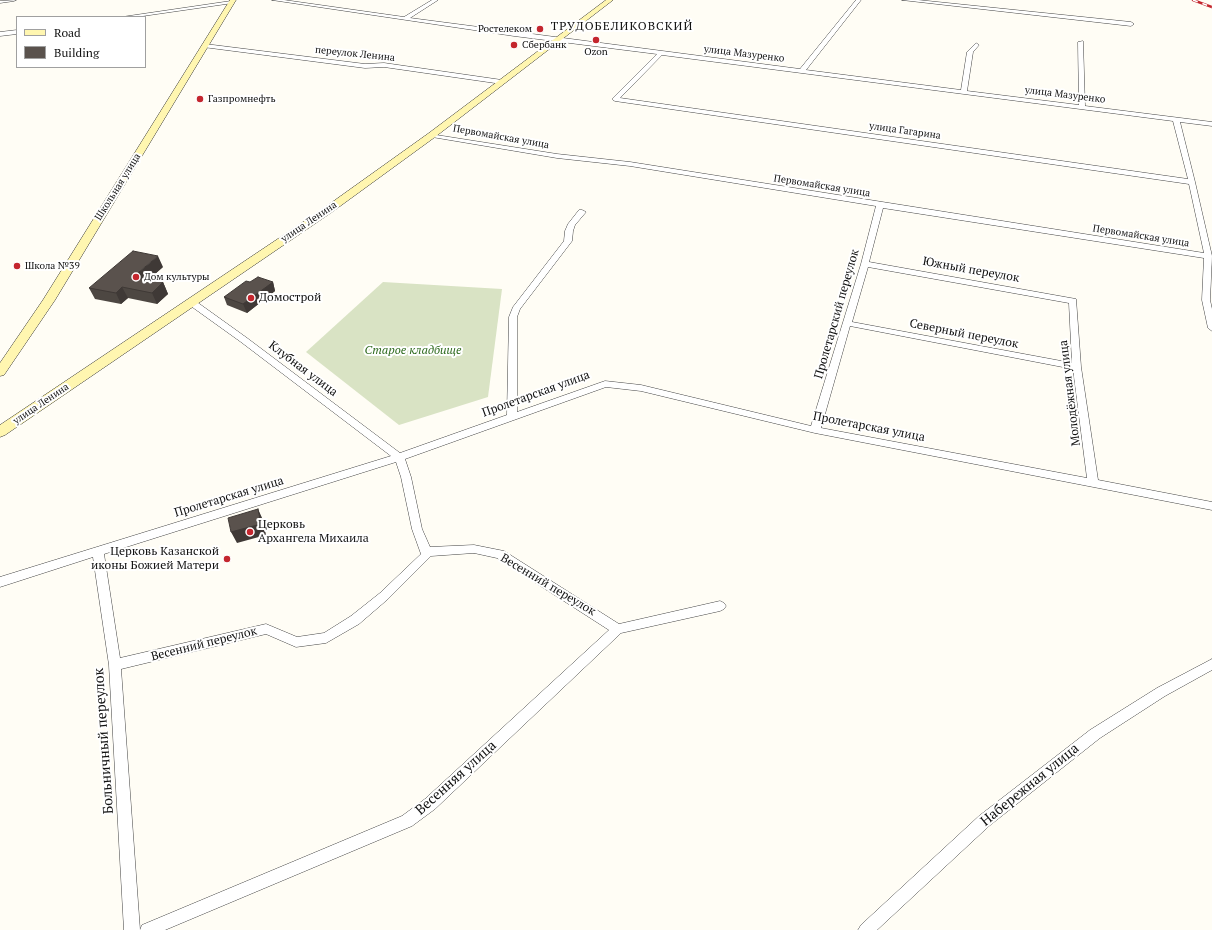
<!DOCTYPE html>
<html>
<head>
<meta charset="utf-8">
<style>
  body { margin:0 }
  #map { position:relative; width:1212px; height:930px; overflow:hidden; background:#fffdf5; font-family:"PT Serif",serif }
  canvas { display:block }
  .legend { position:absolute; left:16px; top:16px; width:130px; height:52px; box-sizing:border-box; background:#fff; border:1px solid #a0a0a0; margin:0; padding:5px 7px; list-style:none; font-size:12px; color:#111 }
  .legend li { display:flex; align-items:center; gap:8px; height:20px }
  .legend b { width:20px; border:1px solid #a0a0a0 }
</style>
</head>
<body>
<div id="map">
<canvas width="1212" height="930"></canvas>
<ul class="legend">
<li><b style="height:5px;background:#fff6b0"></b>Road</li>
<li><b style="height:11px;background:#5a524d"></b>Building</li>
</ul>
</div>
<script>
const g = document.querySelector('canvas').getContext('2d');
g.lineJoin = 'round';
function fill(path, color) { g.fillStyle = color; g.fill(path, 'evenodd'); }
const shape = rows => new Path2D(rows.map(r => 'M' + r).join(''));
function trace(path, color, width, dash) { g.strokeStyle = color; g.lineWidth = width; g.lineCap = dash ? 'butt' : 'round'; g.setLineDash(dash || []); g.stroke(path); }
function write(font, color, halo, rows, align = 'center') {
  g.font = font + ' "PT Serif",serif'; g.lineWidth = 4; g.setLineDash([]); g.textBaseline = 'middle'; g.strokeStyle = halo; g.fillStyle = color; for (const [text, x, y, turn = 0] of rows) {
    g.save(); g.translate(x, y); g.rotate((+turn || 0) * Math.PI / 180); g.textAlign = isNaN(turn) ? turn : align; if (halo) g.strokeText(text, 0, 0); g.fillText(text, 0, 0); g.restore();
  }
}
const cemetery = shape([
  [383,282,502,289,488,397,399,425,306,352]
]);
const street = shape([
  [16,0,14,1,0,3,0,1,16,0],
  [272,0,284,0,404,17,432,0,438,0,410,18,800,69,856,0,861,0,806,70,961,90,967,52,976,43,979,45,973,52,967,91,1079,105,1078,42,1083,41,1085,106,1212,122,1212,126,1180,122,1195,182,1212,256,1210,300,1212,309,1212,331,1208,328,1202,300,1204,258,883,208,869,262,1076,299,1081,367,1098,480,1212,502,1212,510,815,433,641,391,606,387,405,459,411,477,422,529,430,547,474,545,504,551,619,624,720,601,724,603,726,606,724,609,720,611,621,633,435,809,412,826,165,930,124,930,109,665,93,557,0,587,0,577,391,456,241,342,188,304,187,302,188,300,194,300,247,338,400,453,507,415,509,317,513,307,564,241,565,231,568,224,579,210,582,210,586,212,575,225,573,231,572,241,520,309,517,317,517,412,605,381,641,385,811,426,861,264,876,206,630,166,557,158,432,137,429,135,430,134,557,154,630,162,1204,253,1189,184,615,101,613,100,613,98,657,54,514,36,272,0],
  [662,55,1173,121,1188,179,620,98,662,55],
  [868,267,1069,303,1072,363,852,322,868,267],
  [850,326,1073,369,1087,478,821,428,850,326],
  [396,462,401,477,412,529,421,554,380,593,351,616,324,633,297,637,266,624,120,658,104,554,396,462],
  [474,553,497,558,609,630,425,799,402,816,142,925,140,930,121,669,266,634,296,647,326,643,359,624,388,599,431,556,474,553],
  [902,0,918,0,1131,22,1134,24,1131,26,902,0],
  [231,1,233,3,136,17,122,17,231,1],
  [17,30,17,34,0,36,0,32,17,30],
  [205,44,365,64,384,63,502,80,505,82,502,84,384,67,365,68,203,47,203,45,205,44],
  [1212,659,1212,670,1165,696,1100,738,989,826,877,930,858,930,861,925,979,816,1090,730,1157,688,1212,659]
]);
const secondary = shape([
  [230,0,236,0,55,300,4,375,0,376,0,363,43,300,230,0],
  [606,0,613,0,435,137,332,212,5,435,0,437,0,425,324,208,429,133,606,0]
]);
const rail = shape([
  [1193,0,1212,7]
]);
const wall = shape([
  [163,267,148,280,163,282,168,294,157,304,128,298,121,304,95,299,89,288],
  [250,282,273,282,275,291,247,313,227,305,224,297]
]);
const shadedWall = shape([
  [158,256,163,267,139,288,133,277],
  [163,282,168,294,157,304,152,293],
  [273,282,275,291,247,313,243,304],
  [122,287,128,298,121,304,116,293],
  [258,509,263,520,266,535,237,543,231,532]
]);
const building = shape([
  [133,251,158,256,133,277,163,282,152,293,122,287,116,293,89,288,133,251],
  [258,277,273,282,243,304,224,297,246,281,250,282,258,277],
  [258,509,261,524,231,532,228,518,258,509]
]);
const markers = [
  [540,29,4,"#c4262e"],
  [596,40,4,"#c4262e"],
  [514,45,4,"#c4262e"],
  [200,99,4,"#c4262e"],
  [17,266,4,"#c4262e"],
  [136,277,4,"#c4262e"],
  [251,298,4,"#c4262e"],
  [250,532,4,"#c4262e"],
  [227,559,4,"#c4262e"]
];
const farPoinames = [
  ["Ростелеком",532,29,"right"],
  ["Сбербанк",522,45],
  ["Ozon",596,52,"center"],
  ["Газпромнефть",208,99],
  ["Школа №39",25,266],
  ["Дом культуры",144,277]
];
const farStreetnames = [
  ["переулок Ленина",355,54,6],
  ["улица Мазуренко",744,54,7],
  ["улица Мазуренко",1065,95,7],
  ["улица Гагарина",905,131,8],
  ["Первомайская улица",501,137,10],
  ["Первомайская улица",822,186,9],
  ["Школьная улица",118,187,-58],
  ["улица Ленина",309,222,-34],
  ["Первомайская улица",1141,236,9],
  ["улица Ленина",41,404,-34]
];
const farQuarternames = [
  ["ТРУДОБЕЛИКОВСКИЙ",622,27]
];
const streetNames = [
  ["Южный переулок",971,270,10],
  ["Пролетарский переулок",837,314,-74],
  ["Северный переулок",964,334,11],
  ["Клубная улица",303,369,37],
  ["Молодёжная улица",1070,393,-97],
  ["Пролетарская улица",536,394,-20],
  ["Пролетарская улица",869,427,11],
  ["Пролетарская улица",229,497,-17],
  ["Весенний переулок",548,585,31],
  ["Весенний переулок",204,644,-14]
];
const poiNames = [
  ["Домострой",259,298],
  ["Церковь",258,525],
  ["Архангела Михаила",258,539],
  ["Церковь Казанской",219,552,"right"],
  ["иконы Божией Матери",219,566,"right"]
];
const parkNames = [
  ["Старое кладбище",413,351]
];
const nearStreetnames = [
  ["Больничный переулок",104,741,-94],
  ["Весенняя улица",456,778,-42],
  ["Набережная улица",1030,785,-39]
];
fill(cemetery, '#d9e3c4');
trace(street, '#444', 1);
trace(secondary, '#333', 1);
fill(street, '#fff');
fill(secondary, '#fff6b0');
trace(rail, '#c4262e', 2.5);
trace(rail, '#fff', 1.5, [5]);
fill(wall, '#4d4742');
fill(shadedWall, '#3f3936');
fill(building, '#5a524d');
trace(building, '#3f3936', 1);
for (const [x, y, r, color] of markers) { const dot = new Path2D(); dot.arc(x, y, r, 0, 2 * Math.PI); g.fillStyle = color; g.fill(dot); trace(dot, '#fff', 1.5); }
write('10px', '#111', '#fff', farPoinames, 'left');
write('10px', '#111', '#fff', farStreetnames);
g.letterSpacing = '1px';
write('12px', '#111', '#fff', farQuarternames);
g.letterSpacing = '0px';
write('12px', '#111', '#fff', streetNames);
write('12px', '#111', '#fff', poiNames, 'left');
write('italic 12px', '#2f6b1f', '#fff', parkNames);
write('14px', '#111', '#fff', nearStreetnames);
</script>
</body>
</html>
